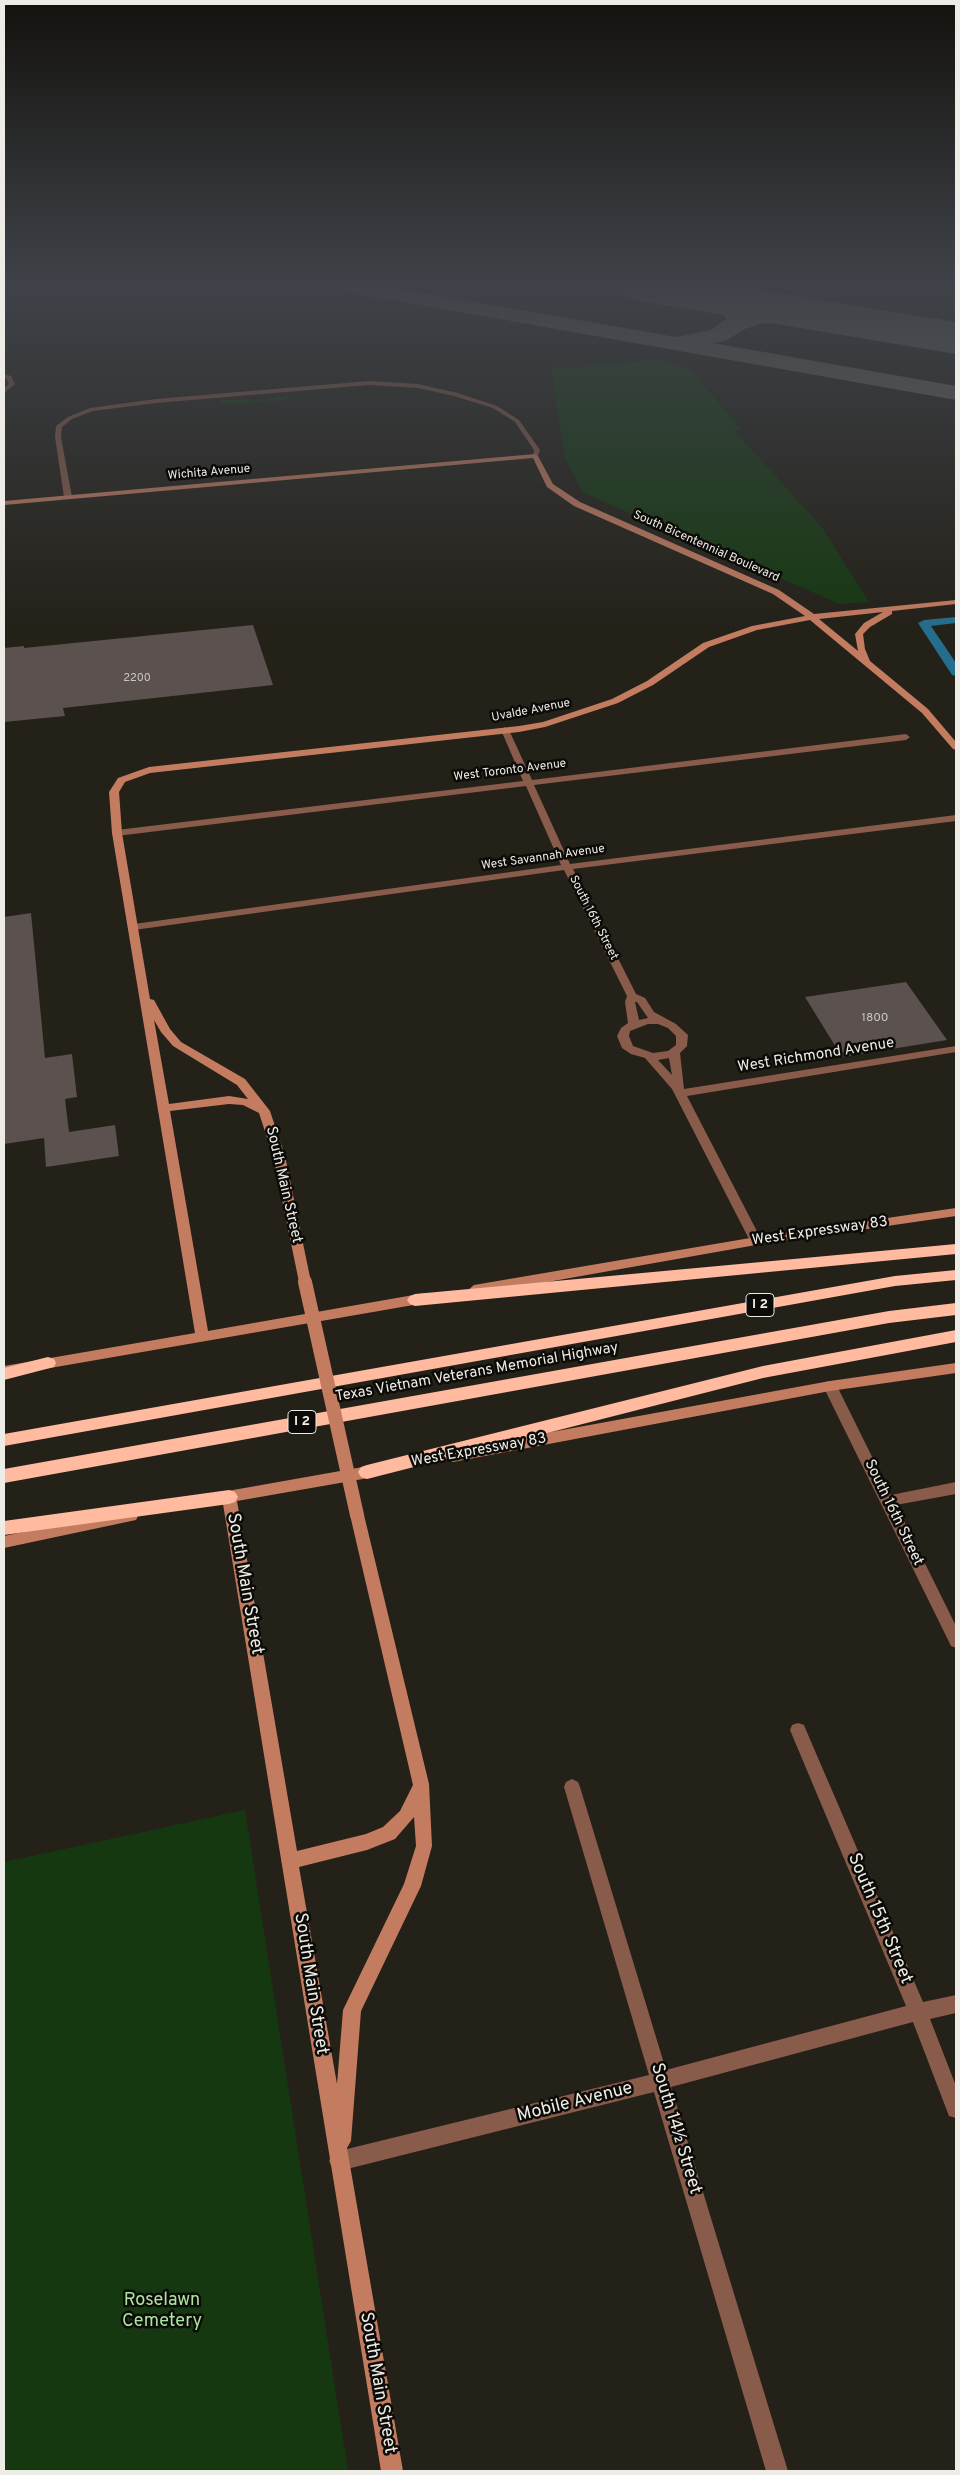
<!DOCTYPE html>
<html>
<head>
<meta charset="utf-8">
<style>
  body { margin:0 }
  #map { position:relative; width:960px; height:2475px; overflow:hidden; background:#242119; font-family:Overpass,sans-serif }
  canvas { display:block }
  .frame { position:absolute; inset:0; border:5px solid #eeece6; pointer-events:none }
</style>
</head>
<body>
<div id="map">
<canvas width="960" height="2475"></canvas>
<div class="frame"></div>
</div>
<script>
const g = document.querySelector('canvas').getContext('2d');
g.lineJoin = 'round';
function fill(path, color) { g.fillStyle = color; g.fill(path, 'evenodd'); }
const shape = rows => new Path2D(rows.map(r => 'M' + r).join(''));
function trace(path, color, width, dash) { g.strokeStyle = color; g.lineWidth = width; g.lineCap = dash ? 'butt' : 'round'; g.setLineDash(dash || []); g.stroke(path); }
function write(font, color, halo, rows, align = 'center') {
  g.font = font + ' Overpass,sans-serif'; g.lineWidth = 5; g.setLineDash([]); g.textBaseline = 'middle'; g.strokeStyle = halo; g.fillStyle = color; for (const [text, x, y, turn = 0] of rows) {
    g.save(); g.translate(x, y); g.rotate((+turn || 0) * Math.PI / 180); g.textAlign = isNaN(turn) ? turn : align; if (halo) g.strokeText(text, 0, 0); g.fillText(text, 0, 0); g.restore();
  }
}
const green = shape([
  [661,360,690,370,742,430,735,431,823,529,869,602,840,604,583,493,565,458,551,368],
  [289,395,291,398,286,400,226,405,219,404,218,400,261,399],
  [245,1810,348,2471,4,2471,4,1862]
]);
const canal = shape([
  [956,617,956,623,931,626,956,663,956,676,952,675,918,623,924,620,956,617]
]);
const taxiway = shape([
  [343,287,390,287,676,337,711,330,726,319,723,313,706,305,684,299,680,295,684,291,691,289,721,295,739,304,745,315,789,309,827,310,835,312,838,317,835,322,827,324,789,321,759,324,745,329,725,341,713,343,956,386,956,400,353,293,346,291,343,287]
]);
const runway = shape([
  [620,287,742,287,956,322,956,354,646,302,628,298,620,287]
]);
const building = shape([
  [253,625,273,685,63,708,65,716,4,722,4,648,24,646,24,648],
  [31,913,45,1058,72,1054,77,1097,65,1099,69,1132,115,1125,119,1156,46,1167,44,1138,4,1144,4,917],
  [906,982,947,1040,842,1057,805,997]
]);
const street = shape([
  [4,374,11,376,15,384,4,393,4,388,9,384,6,378,4,378,4,374],
  [369,381,418,384,458,393,497,406,519,420,540,450,538,456,533,457,534,450,515,422,493,408,454,396,418,388,369,385,156,403,93,411,72,419,62,427,61,437,72,497,68,499,64,497,55,437,56,426,68,417,90,408,156,399,369,381],
  [505,727,509,730,532,780,906,734,910,737,906,740,534,785,570,864,956,815,956,821,573,869,636,994,645,998,654,1012,676,1024,688,1035,687,1046,680,1053,684,1089,956,1046,956,1052,687,1096,762,1241,760,1244,752,1244,750,1241,672,1089,645,1058,631,1054,622,1048,617,1036,621,1028,628,1023,625,1002,627,996,564,870,134,930,129,927,134,924,561,865,526,786,117,836,112,833,117,830,523,781,501,730,505,727],
  [635,1002,637,1002,648,1018,639,1020,635,1002],
  [648,1024,658,1024,668,1028,676,1036,676,1045,668,1051,653,1053,633,1046,629,1036,630,1031,648,1024],
  [669,1058,672,1075,658,1060,669,1058],
  [830,1381,835,1382,837,1386,891,1495,956,1482,956,1494,896,1505,956,1626,956,1648,951,1646,823,1386,825,1382,830,1381],
  [798,1723,804,1725,806,1730,923,2002,956,1995,956,2013,930,2019,956,2086,956,2118,949,2116,913,2022,671,2087,788,2471,766,2471,654,2092,339,2171,332,2168,329,2161,332,2154,339,2151,649,2075,564,1787,566,1782,572,1779,578,1782,580,1787,666,2070,906,2006,790,1730,792,1725,798,1723]
]);
const secondary = shape([
  [535,454,538,456,553,484,580,502,779,590,814,614,956,600,956,604,892,611,892,614,870,627,863,634,865,649,870,661,928,709,956,742,956,750,953,749,922,713,810,620,757,630,709,647,653,685,618,703,545,727,519,732,150,773,125,782,119,792,122,833,150,999,154,1000,170,1029,181,1042,245,1079,270,1111,285,1156,311,1282,305,1287,299,1282,273,1156,259,1113,243,1105,229,1104,170,1111,208,1331,425,1293,430,1295,431,1298,430,1301,425,1303,4,1376,4,1366,195,1333,112,833,109,792,118,778,149,767,519,726,543,722,612,699,647,681,703,643,752,626,805,616,773,594,574,506,547,487,533,458,4,505,4,501,535,454],
  [883,612,864,623,855,634,858,651,819,619,883,612],
  [154,1020,161,1032,173,1046,237,1085,248,1099,229,1096,169,1104,154,1020],
  [956,1208,956,1216,756,1245,474,1295,468,1290,474,1285,756,1237,956,1208],
  [956,1363,956,1373,830,1391,453,1462,448,1460,446,1456,448,1452,453,1450,830,1381,956,1363],
  [374,1465,379,1467,381,1471,379,1475,374,1477,237,1501,297,1851,366,1834,383,1827,400,1811,413,1785,350,1515,352,1511,357,1509,362,1511,364,1515,429,1784,432,1846,421,1886,361,2011,351,2141,347,2148,403,2471,381,2471,223,1504,217,1502,215,1498,217,1494,222,1492,374,1465],
  [414,1817,416,1846,404,1884,343,2010,337,2084,299,1867,367,1850,395,1839,414,1817],
  [131,1510,136,1512,138,1516,136,1520,4,1548,4,1536,131,1510]
]);
const highway = shape([
  [956,1244,956,1254,415,1306,410,1304,407,1300,410,1296,415,1294,956,1244],
  [956,1270,956,1280,895,1286,4,1446,4,1434,895,1276,956,1270],
  [956,1303,956,1315,889,1323,4,1483,4,1469,889,1311,956,1303],
  [956,1330,956,1342,763,1378,367,1479,361,1477,358,1472,361,1467,367,1465,763,1366,956,1330],
  [48,1357,54,1359,56,1363,54,1367,4,1380,4,1368,48,1357],
  [229,1490,235,1492,238,1497,235,1502,229,1504,4,1535,4,1521,229,1490]
]);
const secondaryBridge = shape([
  [305,1282,357,1515]
]);
const farNumbernames = [
  ["2200",137,679]
];
const farStreetnames = [
  ["Wichita Avenue",209,473,-5],
  ["South Bicentennial Boulevard",706,547,24],
  ["Uvalde Avenue",531,711,-11],
  ["West Toronto Avenue",510,771,-7],
  ["West Savannah Avenue",543,858,-8],
  ["South 16th Street",593,918,63]
];
const numberNames = [
  ["1800",875,1019]
];
const shields = [
  [760,1305,28],
  [302,1422,28]
];
const shieldNames = [
  ["I 2",760,1305],
  ["I 2",302,1422]
];
const streetNames = [
  ["West Richmond Avenue",816,1056,-9],
  ["South Main Street",283,1185,77],
  ["West Expressway 83",820,1232,-8],
  ["Texas Vietnam Veterans Memorial Highway",477,1373,-10],
  ["West Expressway 83",479,1451,-10],
  ["South 16th Street",893,1513,64]
];
const nearStreetnames = [
  ["South Main Street",244,1584,80],
  ["South 15th Street",879,1919,67],
  ["South Main Street",310,1984,81],
  ["Mobile Avenue",575,2103,-14],
  ["South 14½ Street",675,2129,73],
  ["South Main Street",377,2383,80]
];
const nearParknames = [
  ["Roselawn",162,2301],
  ["Cemetery",162,2322]
];
fill(green, '#163811');
fill(canal, '#256d8d');
fill(taxiway, '#6b6861');
fill(runway, '#6b6861');
fill(building, '#5b514e');
fill(street, '#895b4a');
fill(secondary, '#c47c60');
fill(highway, '#ffbaa0');
trace(secondaryBridge, '#c47c60', 14);
const sky = g.createLinearGradient(0, 0, 0, 634);
sky.addColorStop(0, '#14120e');
sky.addColorStop(0.45, '#3f4349');
sky.addColorStop(1, '#3f434900');
g.fillStyle = sky;
g.fillRect(0, 0, 960, 634);
write('11px', '#c9c5c0', null, farNumbernames);
write('12px', '#eeece6', '#0c0b08', farStreetnames);
write('12px', '#c9c5c0', null, numberNames);
for (const [x, y, w] of shields) { const box = new Path2D(); box.roundRect(x - w / 2, y - 11.5, w, 23, 4); g.fillStyle = '#0c0b08'; g.fill(box); trace(box, '#eeece6', 1); }
write('bold 14px', '#eeece6', null, shieldNames);
write('15px', '#eeece6', '#0c0b08', streetNames);
write('18px', '#eeece6', '#0c0b08', nearStreetnames);
write('18px', '#a9e79e', '#0c0b08', nearParknames);
</script>
</body>
</html>
